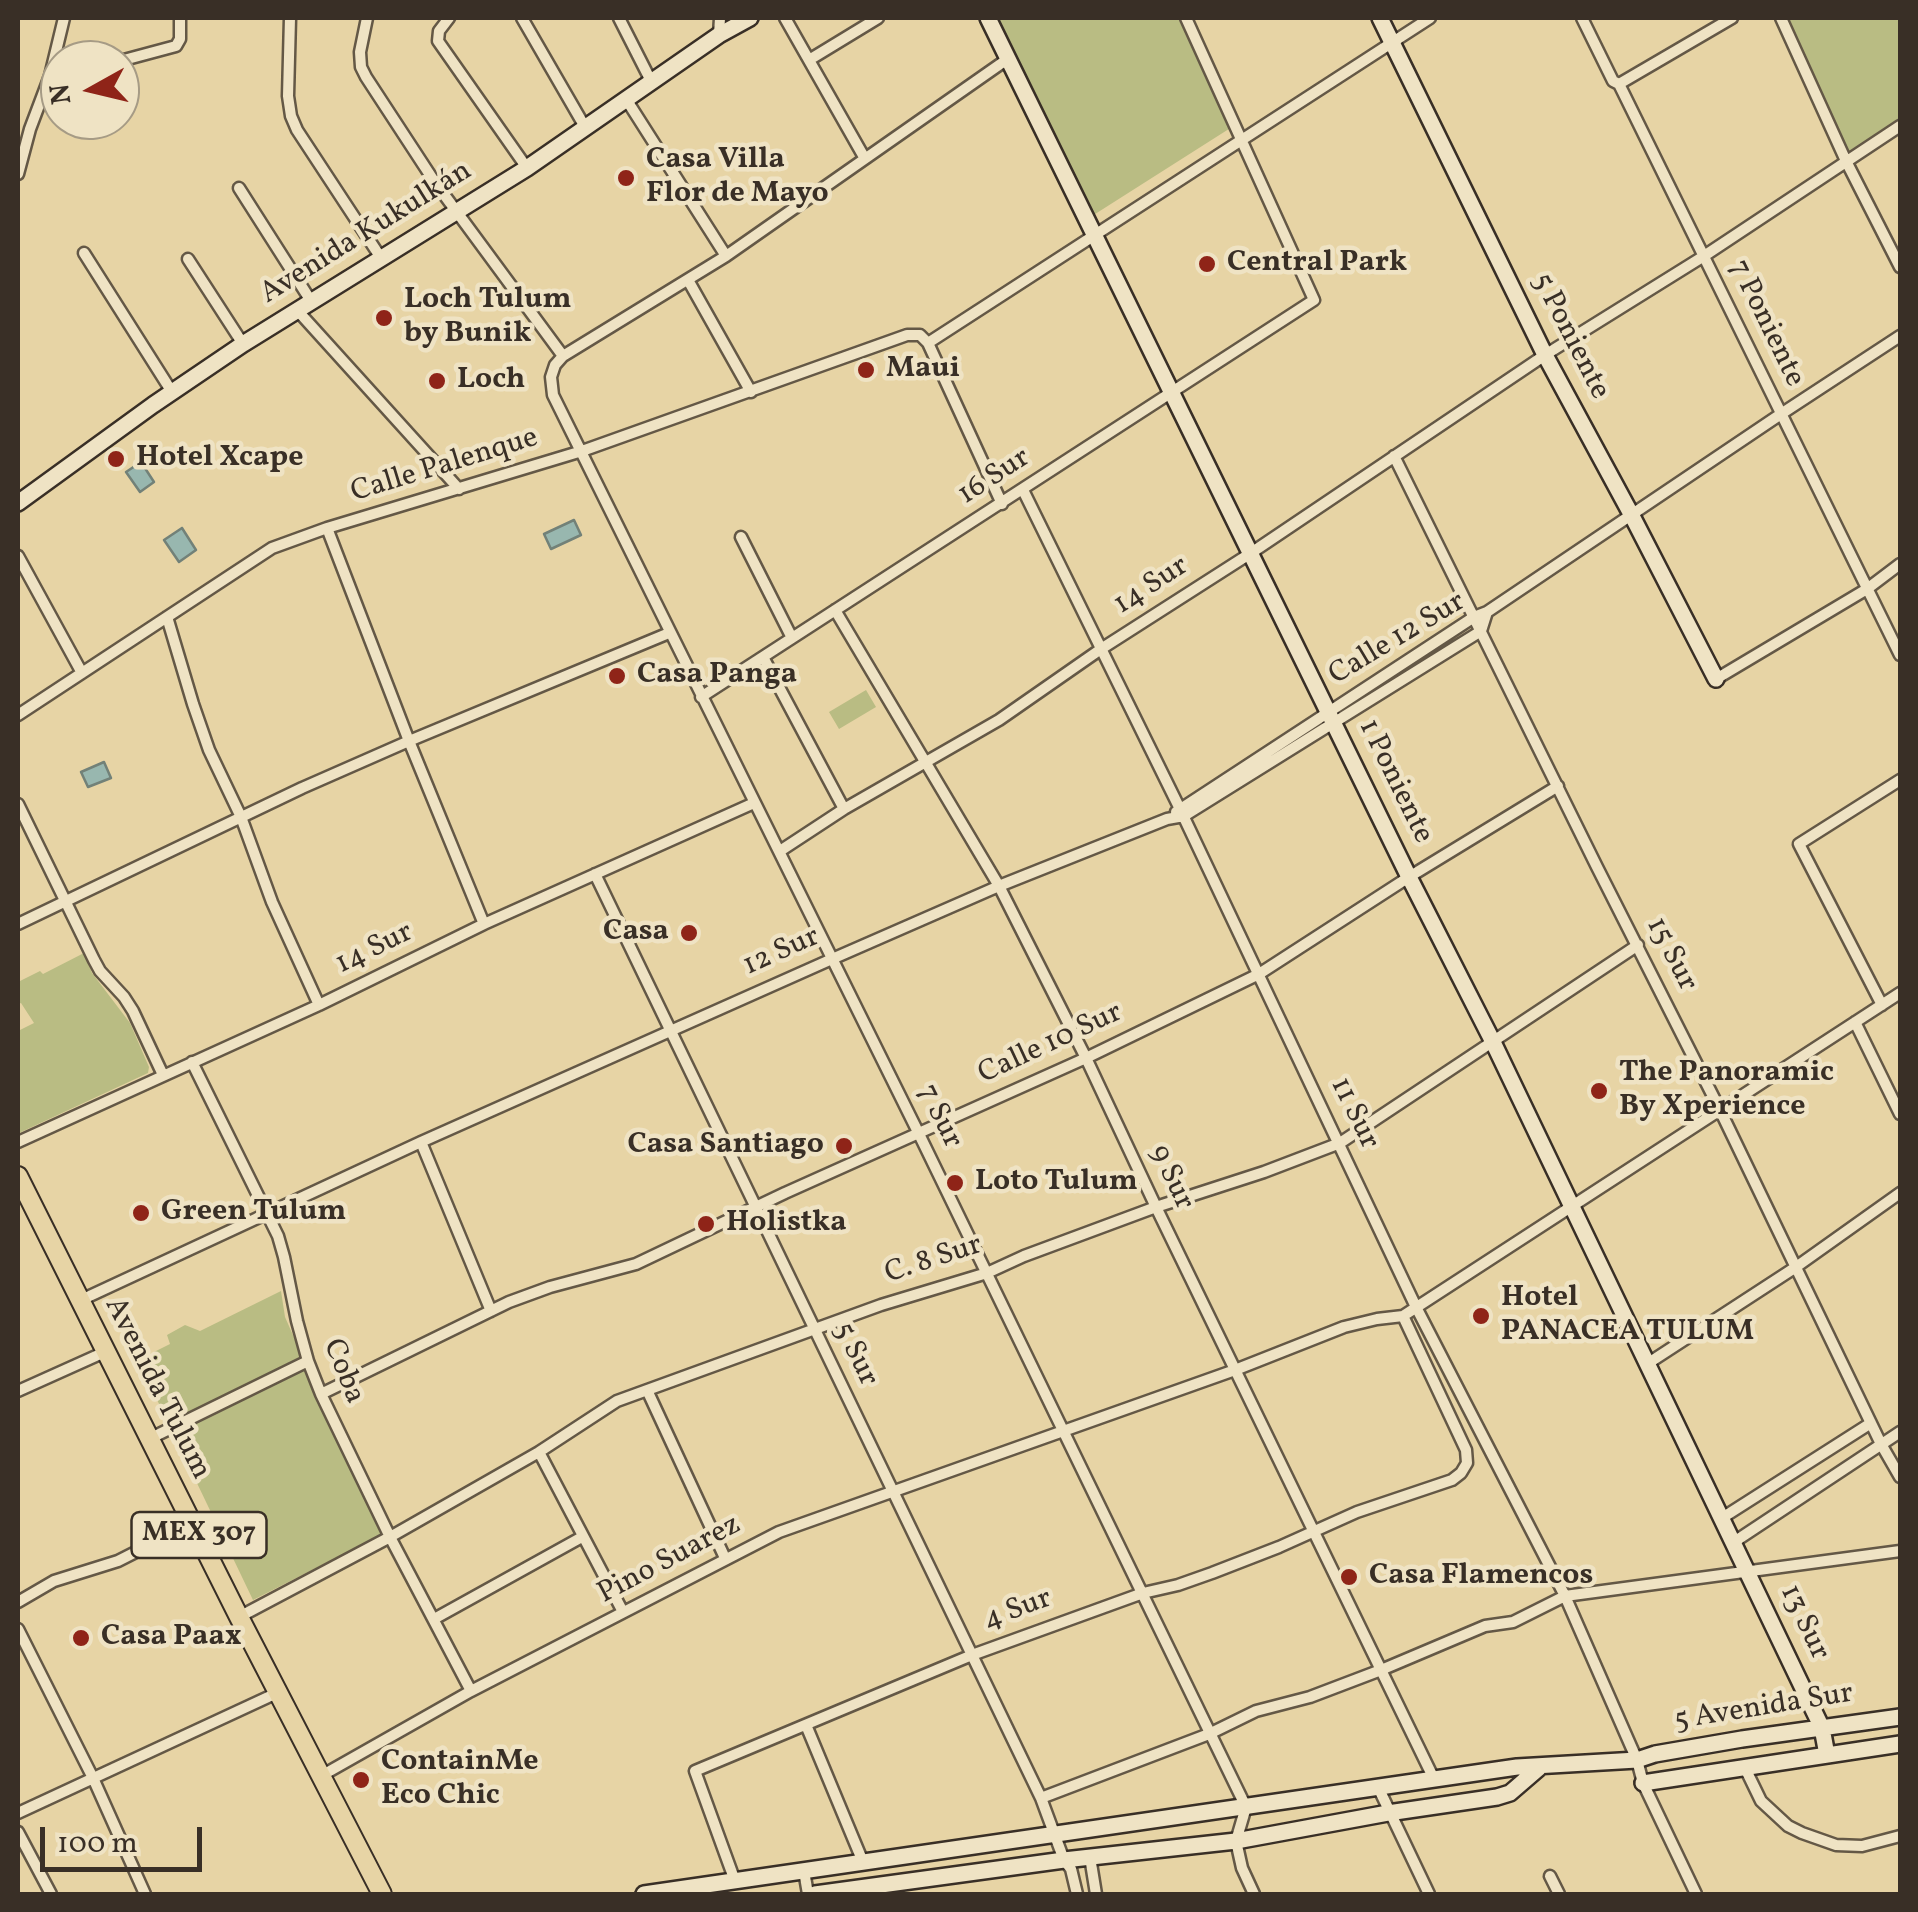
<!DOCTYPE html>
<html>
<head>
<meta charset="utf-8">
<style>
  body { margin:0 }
  #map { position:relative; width:1918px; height:1912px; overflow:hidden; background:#e7d4a5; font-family:Vollkorn,serif }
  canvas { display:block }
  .frame { position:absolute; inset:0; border:20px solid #392f26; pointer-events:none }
  .north { position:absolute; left:40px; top:40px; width:100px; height:100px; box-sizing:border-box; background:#efe3c4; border:2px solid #a69b85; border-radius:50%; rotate:262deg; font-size:28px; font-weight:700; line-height:40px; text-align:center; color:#392f26 }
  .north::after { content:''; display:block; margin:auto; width:35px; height:45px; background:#8f2418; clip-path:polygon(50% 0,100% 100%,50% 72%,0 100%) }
  .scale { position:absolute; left:40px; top:1827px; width:162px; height:45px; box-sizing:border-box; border:5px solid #392f26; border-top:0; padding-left:12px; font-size:30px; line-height:35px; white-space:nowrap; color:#392f26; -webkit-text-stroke:8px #efe3c4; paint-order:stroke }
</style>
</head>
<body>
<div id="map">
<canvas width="1918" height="1912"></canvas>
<div class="frame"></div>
<div class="north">N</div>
<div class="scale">100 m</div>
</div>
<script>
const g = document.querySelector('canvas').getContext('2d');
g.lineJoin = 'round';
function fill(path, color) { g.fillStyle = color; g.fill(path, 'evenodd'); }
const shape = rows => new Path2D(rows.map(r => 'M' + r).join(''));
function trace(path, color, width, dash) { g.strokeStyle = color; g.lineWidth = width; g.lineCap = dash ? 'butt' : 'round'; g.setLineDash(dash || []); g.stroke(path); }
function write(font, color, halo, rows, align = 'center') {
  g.font = font + ' Vollkorn,serif'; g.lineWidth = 9; g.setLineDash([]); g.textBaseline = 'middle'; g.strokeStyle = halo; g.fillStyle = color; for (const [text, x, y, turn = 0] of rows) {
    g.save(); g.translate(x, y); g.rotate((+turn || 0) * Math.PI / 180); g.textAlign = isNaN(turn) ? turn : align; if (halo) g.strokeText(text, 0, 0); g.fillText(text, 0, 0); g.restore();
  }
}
const green = shape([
  [992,18,1178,18,1232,127,1092,216],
  [1785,18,1900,18,1900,121,1847,155],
  [866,690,876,707,839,729,829,712],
  [84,953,92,973,130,1023,149,1067,148,1073,19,1133,18,1031,34,1023,21,1003,18,1004,18,982,40,971,43,974],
  [281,1291,285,1317,381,1535,253,1600,138,1360,170,1344,167,1335,185,1325,200,1331]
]);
const water = shape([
  [141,462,154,482,140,492,126,472,141,462],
  [574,520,581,535,551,549,544,534,574,520],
  [182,528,196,550,179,562,164,540,182,528],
  [104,762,111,778,88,787,81,772,104,762]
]);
const street = shape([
  [290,18,288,96,291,116,297,130,381,258],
  [367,18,360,52,361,67,366,77,434,181,563,356],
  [449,18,439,31,438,41,527,168],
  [522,18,585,127],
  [619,18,651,81],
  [785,18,864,157],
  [1582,18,1613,81,1619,84,1900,655],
  [1781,18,1846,161,1900,267],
  [719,35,720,18],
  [1009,58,726,256,563,356,555,365,551,377,553,395,919,1134,1246,1807,1236,1841,1242,1868,1254,1894],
  [809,60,878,18],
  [120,61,176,46,180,39,180,18],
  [1619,84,1732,18],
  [626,99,726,256],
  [18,174,30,129,50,76,64,18],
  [239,188,311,301],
  [84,253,172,392],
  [188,259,243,344],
  [688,280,751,392],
  [297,310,459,489],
  [928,343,1430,18],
  [1394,456,1597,867,1720,1110,1881,1444,1900,1477],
  [1023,490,1180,809,1416,1307,1565,1596,1637,1760,1643,1783,1696,1894],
  [327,528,409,741,484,924],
  [741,537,792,638],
  [18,556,82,673],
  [835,610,999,886,1086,1058,1156,1207,1434,1779],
  [167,617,193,704,209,750,241,817,272,902,319,1005],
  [763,657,844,809],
  [1716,679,1867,589,1900,564],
  [701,697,1314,300,1186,18],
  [18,715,272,548,327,528,582,451,907,335,920,335,928,343,1002,504],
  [18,804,94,960,100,971,124,997,133,1011,163,1075],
  [1176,812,1474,617,1487,612,1781,414,1900,336],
  [780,851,844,809,999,720,1101,649,1251,553,1545,355,1704,256,1900,126],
  [595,874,1041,1798,1064,1860,1071,1869,1077,1894],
  [18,924,302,788,409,741,669,633],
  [1882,1005,1799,844,1900,780],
  [1855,1022,1900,1114],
  [192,1062,278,1236,284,1257,297,1321,308,1361,321,1394,390,1537,471,1691],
  [18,1142,319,1005,484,924,754,803],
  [421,1142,491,1311],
  [81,1300,421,1142,832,959,999,886,1167,819,1184,816,1481,631,1487,612],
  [1647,1364,1796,1267,1900,1193],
  [647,1390,725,1558],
  [18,1391,107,1351],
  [321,1394,509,1302,550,1287,636,1264,785,1193,1086,1058,1259,974,1409,877,1558,786],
  [151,1438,308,1361],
  [539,1452,623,1612],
  [1722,1518,1871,1423],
  [1734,1542,1900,1432],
  [18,1602,54,1581,118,1561,193,1523],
  [239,1617,390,1537,539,1452,617,1401,881,1305,987,1273,1024,1256,1156,1207,1264,1172,1340,1143,1638,945],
  [434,1619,582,1537],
  [18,1629,93,1778,145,1894],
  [806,1725,863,1862],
  [1745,1768,1761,1801,1788,1826,1802,1833,1836,1845,1862,1846,1900,1836],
  [321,1776,471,1691,779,1532,1235,1370,1344,1327,1377,1319,1403,1316,1900,993],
  [1378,1787,1429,1894],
  [1041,1798,1209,1734,1256,1711,1310,1697,1381,1670,1485,1626,1513,1622,1565,1596,1900,1551],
  [18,1813,279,1692],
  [18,1832,51,1894],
  [1090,1857,1096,1894],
  [804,1871,808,1894],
  [1550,1876,1559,1894],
  [735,1881,695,1771,972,1655,1143,1593,1178,1585,1212,1573,1279,1547,1357,1512,1452,1480,1461,1473,1467,1463,1466,1450,1403,1316]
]);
const secondary = shape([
  [988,18,1409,877,1492,1040,1822,1728,1827,1755],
  [1380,18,1545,355,1631,514,1716,679],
  [18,503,153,405,243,344,527,168,719,35,750,18],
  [1643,1783,1900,1744],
  [644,1894,1517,1767,1637,1760,1655,1754,1742,1739,1900,1717],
  [815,1894,1064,1860,1236,1841,1388,1813,1497,1797,1510,1793,1539,1768]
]);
const highway = shape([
  [18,1176,239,1617,382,1894]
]);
const markers = [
  [626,178,10,"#8f2418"],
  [1207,264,10,"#8f2418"],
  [384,318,10,"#8f2418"],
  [866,370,10,"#8f2418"],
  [437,381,10,"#8f2418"],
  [116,459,10,"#8f2418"],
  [617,676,10,"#8f2418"],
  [689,933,10,"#8f2418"],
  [1599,1091,10,"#8f2418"],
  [844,1146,10,"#8f2418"],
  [955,1183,10,"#8f2418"],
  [141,1213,10,"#8f2418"],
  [706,1224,10,"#8f2418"],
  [1481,1316,10,"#8f2418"],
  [1349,1577,10,"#8f2418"],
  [81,1638,10,"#8f2418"],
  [361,1780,10,"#8f2418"]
];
const shields = [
  [199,1535,135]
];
const shieldNames = [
  ["MEX 307",199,1535]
];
const poiNames = [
  ["Casa Villa",646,161],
  ["Flor de Mayo",646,195],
  ["Central Park",1227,264],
  ["Loch Tulum",404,301],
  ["by Bunik",404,335],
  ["Maui",886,370],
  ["Loch",457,381],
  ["Hotel Xcape",136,459],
  ["Casa Panga",637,676],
  ["Casa",669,933,"right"],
  ["The Panoramic",1619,1074],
  ["By Xperience",1619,1108],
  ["Casa Santiago",824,1146,"right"],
  ["Loto Tulum",975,1183],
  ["Green Tulum",161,1213],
  ["Holistka",726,1224],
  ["Hotel",1501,1299],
  ["PANACEA TULUM",1501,1333],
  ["Casa Flamencos",1369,1577],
  ["Casa Paax",101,1638],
  ["ContainMe",381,1763],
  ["Eco Chic",381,1797]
];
const streetNames = [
  ["Avenida Kukulkán",367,234,-32],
  ["7 Poniente",1765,324,64],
  ["5 Poniente",1569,337,63],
  ["Calle Palenque",445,467,-17],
  ["16 Sur",995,478,-33],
  ["14 Sur",1152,587,-33],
  ["Calle 12 Sur",1398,640,-31],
  ["1 Poniente",1394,782,64],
  ["14 Sur",375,950,-26],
  ["12 Sur",782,953,-24],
  ["15 Sur",1670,955,63],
  ["Calle 10 Sur",1051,1045,-25],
  ["11 Sur",1353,1114,64],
  ["7 Sur",938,1117,64],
  ["9 Sur",1170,1178,65],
  ["C. 8 Sur",934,1261,-18],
  ["5 Sur",854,1355,64],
  ["Coba",342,1372,68],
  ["Avenida Tulum",156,1389,63],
  ["Pino Suarez",670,1561,-28],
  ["4 Sur",1018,1611,-20],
  ["13 Sur",1803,1623,65],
  ["5 Avenida Sur",1764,1709,-9]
];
fill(green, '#b9bc83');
fill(water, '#98b7af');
trace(water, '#728178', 2.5);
trace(street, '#645846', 15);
trace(secondary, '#392f26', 20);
trace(highway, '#392f26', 22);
trace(street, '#efe3c4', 10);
trace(secondary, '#efe3c4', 15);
trace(highway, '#e7d4a5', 18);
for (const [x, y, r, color] of markers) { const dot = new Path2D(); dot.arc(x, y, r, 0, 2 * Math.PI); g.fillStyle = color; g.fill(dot); trace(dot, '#efe3c4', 4); }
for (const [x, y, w] of shields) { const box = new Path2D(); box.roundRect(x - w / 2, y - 23, w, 46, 8); g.fillStyle = '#efe3c4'; g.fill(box); trace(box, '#392f26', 2.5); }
write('bold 28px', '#392f26', null, shieldNames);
write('bold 30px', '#392f26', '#efe3c4', poiNames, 'left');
write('30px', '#392f26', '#efe3c4', streetNames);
</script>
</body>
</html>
